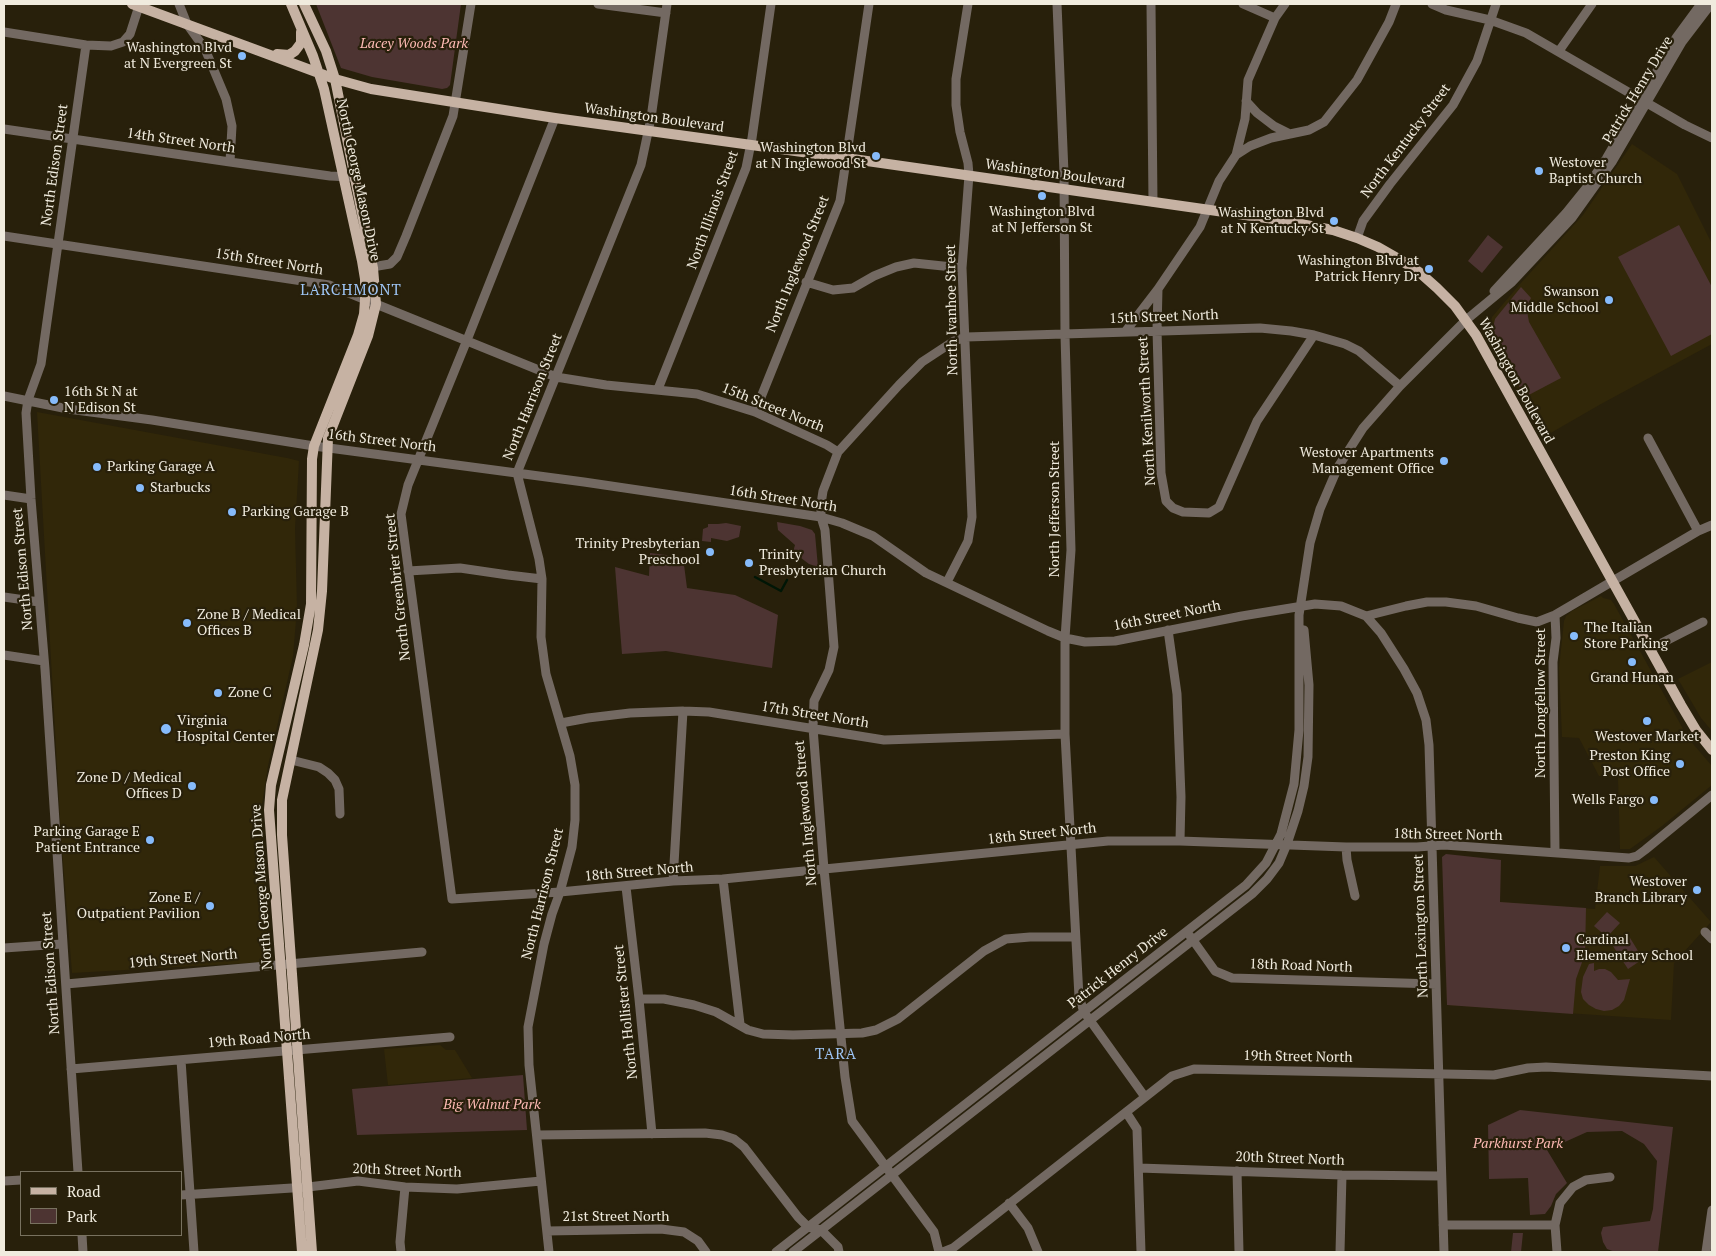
<!DOCTYPE html>
<html>
<head>
<meta charset="utf-8">
<style>
  body { margin:0 }
  #map { position:relative; width:1716px; height:1256px; overflow:hidden; background:#28200b; font-family:"PT Serif",serif }
  canvas { display:block }
  .frame { position:absolute; inset:0; border:5px solid #f0ebde; pointer-events:none }
  .legend { position:absolute; left:20px; top:1171px; width:162px; height:65px; box-sizing:border-box; background:#28200b; border:1px solid #78715f; margin:0; padding:6px 9px; list-style:none; font-size:15px; color:#f0ebde }
  .legend li { display:flex; align-items:center; gap:10px; height:25px }
  .legend b { width:25px; border:1px solid #78715f }
</style>
</head>
<body>
<div id="map">
<canvas width="1716" height="1256"></canvas>
<div class="frame"></div>
<ul class="legend">
<li><b style="height:6px;background:#c6b2a3"></b>Road</li>
<li><b style="height:14px;background:#4d3432"></b>Park</li>
</ul>
</div>
<script>
const g = document.querySelector('canvas').getContext('2d');
g.lineJoin = 'round';
function fill(path, color) { g.fillStyle = color; g.fill(path, 'evenodd'); }
const shape = rows => new Path2D(rows.map(r => 'M' + r).join(''));
function trace(path, color, width, dash) { g.strokeStyle = color; g.lineWidth = width; g.lineCap = dash ? 'butt' : 'round'; g.setLineDash(dash || []); g.stroke(path); }
function write(font, color, halo, rows, align = 'center') {
  g.font = font + ' "PT Serif",serif'; g.lineWidth = 4.5; g.setLineDash([]); g.textBaseline = 'middle'; g.strokeStyle = halo; g.fillStyle = color; for (const [text, x, y, turn = 0] of rows) {
    g.save(); g.translate(x, y); g.rotate((+turn || 0) * Math.PI / 180); g.textAlign = isNaN(turn) ? turn : align; if (halo) g.strokeText(text, 0, 0); g.fillText(text, 0, 0); g.restore();
  }
}
const built = shape([
  [1632,144,1677,174,1712,244,1712,344,1601,404,1542,438,1487,338,1492,317,1520,284,1583,215],
  [37,412,287,458,299,461,295,528,297,609,293,656,268,766,260,817,272,955,266,962,72,973,61,836],
  [1601,596,1603,598,1611,600,1614,604,1688,738,1712,766,1712,785,1662,826,1630,849,1620,849,1618,778,1599,776,1579,738,1562,737,1559,668,1564,621,1566,616,1572,611],
  [1712,662,1712,731,1701,718,1678,679],
  [1654,857,1711,922,1674,963,1671,1020,1447,1005,1445,932,1499,928,1500,902,1595,909,1600,866,1635,866],
  [440,1045,446,1050,455,1050,472,1078,388,1085,384,1049]
]);
const green = shape([
  [316,4,461,4,450,85,447,88,442,89,372,77,341,68],
  [1679,225,1712,287,1712,334,1671,356,1618,257],
  [1488,235,1503,247,1482,273,1468,261],
  [1521,287,1531,298,1528,304,1527,311,1529,322,1561,378,1525,397,1491,337,1495,319],
  [777,522,800,526,812,530,815,534,818,567,809,564,793,552,795,545,778,530],
  [726,523,741,526,739,537,727,541,711,538,711,542,702,541,703,529,708,527,708,524,718,524],
  [650,553,683,557,687,588,735,595,778,615,772,668,666,651,622,654,615,567,649,576],
  [1446,854,1501,860,1500,902,1586,908,1585,954,1576,979,1573,1014,1447,1005,1442,857],
  [1607,912,1620,923,1607,937,1594,926],
  [1627,933,1643,959,1628,969,1611,943],
  [1594,963,1594,971,1599,969,1605,969,1611,972,1618,980,1630,979,1624,1000,1619,1006,1612,1010,1604,1011,1596,1009,1589,1005,1583,999,1581,992,1583,977,1589,964],
  [523,1075,527,1130,357,1135,352,1089],
  [1520,1110,1673,1127,1658,1252,1615,1252,1607,1249,1603,1242,1601,1233,1603,1227,1650,1221,1653,1209,1657,1161,1644,1144,1622,1131,1587,1132,1547,1150,1567,1183,1556,1194,1551,1206,1545,1214,1530,1215,1528,1178,1489,1179,1488,1125],
  [1513,1233,1523,1233,1521,1252,1511,1252]
]);
const stream = shape([
  [755,577,781,591,787,580]
]);
const minor = shape([
  [179,4,187,24,205,49,226,99,232,126,230,162],
  [598,4,666,13],
  [1057,4,1064,173,1065,335,1071,550,1065,638,1065,734,1079,997,1084,1012,1145,1097],
  [1151,4,1153,202],
  [1243,4,1275,18],
  [1432,4,1446,10,1490,20,1526,33,1685,125,1712,138],
  [4,32,86,45,111,46,123,42,130,34,139,6],
  [1559,51,1592,4],
  [1246,101,1257,113,1274,126,1290,134],
  [555,118,467,340,408,485,401,514,452,899,560,892,673,881,723,879,1108,841,1180,841,1346,847,1417,847,1444,845,1629,858,1637,856,1645,850,1712,795],
  [4,129,230,162,330,176,350,177],
  [1236,155,1245,119,1248,80,1275,18,1285,4],
  [4,236,329,285,556,377,606,385,697,394,755,412,827,445,838,452],
  [1357,238,1363,221,1390,184,1453,105,1477,61,1496,4],
  [366,268,390,264,397,257,406,236,453,116,471,4],
  [806,282,833,290,853,288,874,276,896,267,914,263,962,268],
  [1494,291,1566,213,1587,187,1606,159,1676,38,1701,4],
  [1125,332,1158,289],
  [1314,335,1257,421,1219,507,1209,513,1183,512,1173,508,1166,501,1161,473,1157,330,1158,289,1200,227,1219,181,1236,155,1250,146,1271,138,1309,130,1324,122,1357,80,1389,22,1396,4],
  [658,389,746,168,752,138,771,4],
  [4,396,68,409,152,420,314,446,584,482,821,517,842,523,873,536,926,573,1048,631,1065,638,1085,642,1115,641,1242,616,1315,604,1341,606,1366,616,1406,606,1427,602,1446,602,1476,606,1518,618,1537,622,1555,615],
  [755,412,840,201,869,4],
  [1648,438,1698,531],
  [4,495,31,499],
  [408,571,460,568,508,575,542,579],
  [947,582,968,541,972,517,962,268,969,175,968,163,960,132,956,105,956,79,968,4],
  [4,597,39,602],
  [1366,616,1381,633,1404,669,1417,693,1426,720,1429,745,1444,1252],
  [1168,630,1177,694,1181,797,1180,841],
  [1650,649,1703,622],
  [4,655,44,661],
  [561,723,588,718,630,713,683,711,709,712,884,740,1065,734],
  [291,760,319,767,328,773,335,780,339,789,340,814],
  [1346,847,1347,860,1355,896],
  [1555,852,1553,662,1556,638,1555,615,1698,531,1712,525],
  [723,879,740,1024],
  [673,881,683,711],
  [626,887,639,999,652,1134],
  [1705,932,1712,939],
  [1190,936,1215,971,1232,978,1436,984],
  [4,948,62,944],
  [66,984,422,952],
  [639,999,664,999,694,1005,716,1012,748,1030,763,1034,793,1035,862,1033,876,1030,898,1019,984,951,1006,939,1030,937,1075,937],
  [181,1060,194,1252],
  [71,1069,450,1037],
  [1126,1112,1137,1129,1141,1252],
  [537,1135,705,1133,722,1135,734,1139,744,1147,798,1217,808,1227,821,1230,838,1247,839,1252],
  [1139,1168,1342,1175,1441,1176],
  [1237,1171,1239,1252],
  [78,1172,45,669,31,499,26,413,28,400,41,364,86,45],
  [4,1181,21,1180],
  [181,1195,308,1187,358,1181,405,1187,457,1189,541,1181],
  [1009,1203,1028,1228,1038,1252],
  [1443,1225,1555,1225],
  [547,1231,661,1229,684,1232,698,1241,706,1252],
  [82,1235,83,1252],
  [401,1252,400,1242,405,1187],
  [549,1252,529,1065,528,1027,544,944,552,914,560,892,572,847,575,820,575,785,570,756,546,674,541,637,542,579,539,559,517,473,641,165,651,118,667,4],
  [776,1252,1246,885,1266,863,1281,834,1294,784,1299,730,1299,615,1310,543,1320,509,1338,467,1363,428,1400,386,1466,320,1512,282,1572,218,1612,162,1682,42,1711,4],
  [793,1252,1252,894,1267,879,1279,863,1287,844,1298,811,1304,786,1308,757,1309,685,1304,630],
  [939,1252,934,1232,852,1121,845,1077,824,869,813,728,814,701,829,670,834,647,825,530,821,517,821,504,823,491,838,452,899,385,922,362,954,341,966,337,1260,328,1291,331,1314,335,1345,344,1359,351,1400,386],
  [943,1252,953,1248,1172,1076,1194,1069,1494,1075,1528,1068,1546,1067,1712,1076],
  [1340,1252,1342,1175],
  [1557,1252,1555,1225,1560,1203,1573,1187,1586,1180,1610,1177],
  [1706,1252,1712,1210]
]);
const major = shape([
  [132,4,335,79,371,89,555,118,846,158,1273,219,1333,230,1357,238,1378,247,1399,259,1419,272,1437,288,1455,306,1476,335,1681,705,1696,730,1712,750],
  [291,4,313,56,324,89,362,261,365,279,365,300,364,314,358,335,314,446,312,459,311,604,304,645,271,785,269,810,302,1252],
  [304,4,326,51,335,79,373,268,376,304,368,336,328,438,322,591,318,630,282,800,282,835,312,1252],
  [277,54,289,55,295,51,301,43,301,32]
]);
const markers = [
  [242,56,5,"#86bbfb"],
  [876,156,5,"#86bbfb"],
  [1539,171,5,"#86bbfb"],
  [1042,196,5,"#86bbfb"],
  [1334,221,5,"#86bbfb"],
  [1429,269,5,"#86bbfb"],
  [1609,300,5,"#86bbfb"],
  [54,400,5,"#86bbfb"],
  [1444,461,5,"#86bbfb"],
  [97,467,5,"#86bbfb"],
  [140,488,5,"#86bbfb"],
  [232,512,5,"#86bbfb"],
  [710,552,5,"#86bbfb"],
  [749,563,5,"#86bbfb"],
  [187,623,5,"#86bbfb"],
  [1574,636,5,"#86bbfb"],
  [1632,662,5,"#86bbfb"],
  [218,693,5,"#86bbfb"],
  [1647,721,5,"#86bbfb"],
  [166,729,6,"#86bbfb"],
  [1680,764,5,"#86bbfb"],
  [192,786,5,"#86bbfb"],
  [1654,800,5,"#86bbfb"],
  [150,840,5,"#86bbfb"],
  [1697,890,5,"#86bbfb"],
  [210,906,5,"#86bbfb"],
  [1566,948,5,"#86bbfb"]
];
const parkNames = [
  ["Lacey Woods Park",414,44],
  ["Big Walnut Park",492,1105],
  ["Parkhurst Park",1518,1144]
];
const poiNames = [
  ["Washington Blvd",232,48],
  ["at N Evergreen St",232,64],
  ["Washington Blvd",866,148],
  ["at N Inglewood St",866,164],
  ["Westover",1549,163,"left"],
  ["Baptist Church",1549,179,"left"],
  ["Washington Blvd",1042,212,"center"],
  ["at N Jefferson St",1042,228,"center"],
  ["Washington Blvd",1324,213],
  ["at N Kentucky St",1324,229],
  ["Washington Blvd at",1419,261],
  ["Patrick Henry Dr",1419,277],
  ["Swanson",1599,292],
  ["Middle School",1599,308],
  ["16th St N at",64,392,"left"],
  ["N Edison St",64,408,"left"],
  ["Westover Apartments",1434,453],
  ["Management Office",1434,469],
  ["Parking Garage A",107,467,"left"],
  ["Starbucks",150,488,"left"],
  ["Parking Garage B",242,512,"left"],
  ["Trinity Presbyterian",700,544],
  ["Preschool",700,560],
  ["Trinity",759,555,"left"],
  ["Presbyterian Church",759,571,"left"],
  ["Zone B / Medical",197,615,"left"],
  ["Offices B",197,631,"left"],
  ["The Italian",1584,628,"left"],
  ["Store Parking",1584,644,"left"],
  ["Grand Hunan",1632,678,"center"],
  ["Zone C",228,693,"left"],
  ["Virginia",177,721,"left"],
  ["Hospital Center",177,737,"left"],
  ["Westover Market",1647,737,"center"],
  ["Preston King",1670,756],
  ["Post Office",1670,772],
  ["Zone D / Medical",182,778],
  ["Offices D",182,794],
  ["Wells Fargo",1644,800],
  ["Parking Garage E",140,832],
  ["Patient Entrance",140,848],
  ["Westover",1687,882],
  ["Branch Library",1687,898],
  ["Zone E /",200,898],
  ["Outpatient Pavilion",200,914],
  ["Cardinal",1576,940,"left"],
  ["Elementary School",1576,956,"left"]
];
const streetNames = [
  ["Patrick Henry Drive",1638,90,-59],
  ["Washington Boulevard",654,118,8],
  ["14th Street North",181,141,8],
  ["North Kentucky Street",1406,141,-53],
  ["North Edison Street",55,165,-82],
  ["Washington Boulevard",1055,174,8],
  ["North George Mason Drive",358,180,78],
  ["North Illinois Street",713,210,-70],
  ["15th Street North",269,262,9],
  ["North Inglewood Street",798,264,-68],
  ["North Ivanhoe Street",952,310,-91],
  ["15th Street North",1164,317,-2],
  ["Washington Boulevard",1516,381,61],
  ["North Harrison Street",533,397,-68],
  ["15th Street North",773,408,22],
  ["North Kenilworth Street",1147,411,-93],
  ["16th Street North",382,441,7],
  ["16th Street North",783,499,9],
  ["North Jefferson Street",1055,509,-90],
  ["North Edison Street",23,569,-95],
  ["North Greenbrier Street",398,587,-96],
  ["16th Street North",1167,616,-11],
  ["North Longfellow Street",1541,703,-90],
  ["17th Street North",815,715,9],
  ["North Inglewood Street",806,813,-95],
  ["18th Street North",1042,834,-6],
  ["18th Street North",1448,835,1],
  ["18th Street North",639,872,-5],
  ["North George Mason Drive",262,887,-94],
  ["North Harrison Street",543,894,-76],
  ["North Lexington Street",1421,926,-92],
  ["19th Street North",183,959,-5],
  ["18th Road North",1301,966,2],
  ["Patrick Henry Drive",1118,968,-38],
  ["North Edison Street",51,973,-94],
  ["North Hollister Street",626,1012,-96],
  ["19th Road North",259,1039,-5],
  ["19th Street North",1298,1057,1],
  ["20th Street North",1290,1159,2],
  ["20th Street North",407,1171,2],
  ["21st Street North",616,1217]
];
const neighbourhoodNames = [
  ["LARCHMONT",351,291],
  ["TARA",836,1055]
];
fill(built, '#312709');
fill(green, '#4d3432');
trace(stream, '#001606', 2.5);
trace(minor, '#736962', 9);
trace(major, '#c6b2a3', 10);
for (const [x, y, r, color] of markers) { const dot = new Path2D(); dot.arc(x, y, r, 0, 2 * Math.PI); g.fillStyle = color; g.fill(dot); trace(dot, '#28200b', 2); }
write('italic 14px', '#febab4', '#28200b', parkNames);
write('14px', '#f0ebde', '#28200b', poiNames, 'right');
write('14px', '#f0ebde', '#28200b', streetNames);
g.letterSpacing = '1px';
write('15px', '#9ec5f5', '#28200b', neighbourhoodNames);
g.letterSpacing = '0px';
</script>
</body>
</html>
